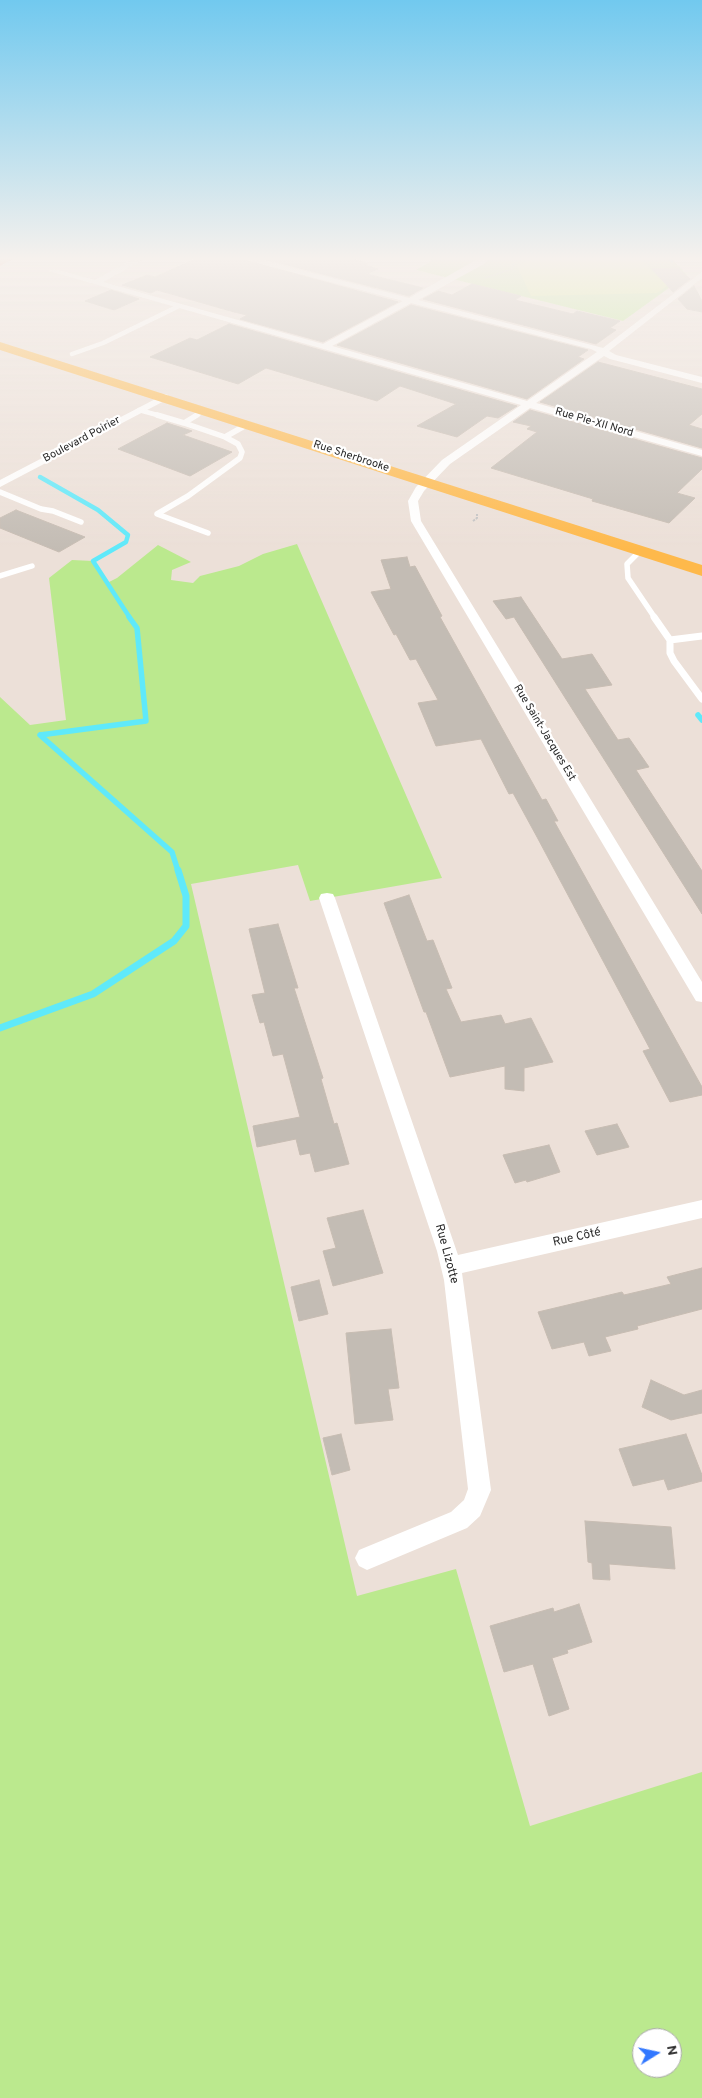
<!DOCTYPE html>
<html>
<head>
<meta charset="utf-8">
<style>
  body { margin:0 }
  #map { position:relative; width:702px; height:2098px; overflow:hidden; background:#ece0d8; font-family:Overpass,sans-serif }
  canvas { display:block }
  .north { position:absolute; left:632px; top:2028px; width:50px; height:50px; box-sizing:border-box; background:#fff; border:1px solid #a9a9a9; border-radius:50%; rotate:80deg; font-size:14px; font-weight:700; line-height:20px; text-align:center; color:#282828 }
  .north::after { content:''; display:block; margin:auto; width:18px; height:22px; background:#3278ff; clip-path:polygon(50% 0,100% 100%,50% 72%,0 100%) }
</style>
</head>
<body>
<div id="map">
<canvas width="702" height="2098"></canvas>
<div class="north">N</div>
</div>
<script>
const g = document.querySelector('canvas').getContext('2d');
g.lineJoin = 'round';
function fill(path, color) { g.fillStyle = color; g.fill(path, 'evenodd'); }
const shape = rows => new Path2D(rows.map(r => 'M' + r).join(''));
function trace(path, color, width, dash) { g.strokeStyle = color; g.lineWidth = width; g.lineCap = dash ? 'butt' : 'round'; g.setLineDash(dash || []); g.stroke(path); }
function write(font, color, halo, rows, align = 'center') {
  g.font = font + ' Overpass,sans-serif'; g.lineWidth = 4.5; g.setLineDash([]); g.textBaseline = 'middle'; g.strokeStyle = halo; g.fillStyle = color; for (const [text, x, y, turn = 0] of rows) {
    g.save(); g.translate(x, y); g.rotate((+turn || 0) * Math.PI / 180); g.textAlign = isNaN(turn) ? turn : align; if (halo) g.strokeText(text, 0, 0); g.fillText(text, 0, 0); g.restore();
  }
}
const green = shape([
  [432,256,669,256,687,275,623,321,416,270,431,261],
  [297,544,442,878,310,901,298,865,191,884,357,1596,456,1569,530,1826,702,1772,702,2098,0,2098,0,697,30,725,66,720,49,578,72,560,93,561,107,583,117,578,158,545,191,562,172,570,171,580,193,583,200,576,239,566,263,554],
  [642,2038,672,2038,672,2068,642,2068]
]);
const pitch = shape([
  [539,256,637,256,658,277,667,278,671,283,657,293,531,296,517,266]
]);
const streamFar3 = shape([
  [667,256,672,261]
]);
const streamFar2 = shape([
  [40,477,98,510,128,535,126,542,93,561,130,618]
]);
const streamFar1 = shape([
  [698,715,702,720],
  [40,735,146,721,137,628,129,617],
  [40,735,172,852,178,871]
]);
const stream = shape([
  [0,1028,93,994,174,941,186,926,186,896,178,870]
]);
const building = shape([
  [195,256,230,256,398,302,323,342,240,319,247,315,234,312,157,290,151,293,122,285,147,275,155,277,195,259,195,256],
  [252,256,340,256,364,262,368,264,365,265,378,269,367,274,423,288,409,296,252,256],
  [678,268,690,279,673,292,652,269,678,268],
  [472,284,521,296,515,300,573,314,577,311,620,321,610,328,616,330,596,344,423,299,438,291,452,295,472,284],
  [694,286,702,301,702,312,687,309,678,299,694,286],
  [111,290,139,299,114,310,85,301,111,290],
  [411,305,588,350,578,357,584,359,527,399,337,345,411,305],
  [229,324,517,406,498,418,487,416,457,437,417,426,456,404,400,386,377,401,266,368,238,384,150,357,190,338,197,340,229,324],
  [598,362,702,389,702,414,689,425,702,429,702,448,540,402,598,362],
  [530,410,702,458,702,469,677,493,695,498,669,523,592,501,593,499,491,468,537,432,527,429,531,426,513,422,530,410],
  [167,423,192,431,183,435,232,452,190,476,118,449,167,423],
  [16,510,85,537,59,552,0,528,0,518,16,510],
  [407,557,410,567,415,566,442,616,440,617,542,800,546,799,558,821,554,821,702,1087,702,1095,670,1102,643,1051,650,1049,537,837,513,793,509,794,481,739,436,746,418,703,438,700,416,659,410,660,396,634,394,635,371,592,391,589,381,560,407,557],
  [521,597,562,659,592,654,612,685,585,689,618,740,629,738,649,767,636,770,702,871,702,914,514,617,506,619,493,601,521,597],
  [409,895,427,941,433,940,452,988,446,989,461,1022,501,1015,505,1024,531,1018,553,1062,524,1068,524,1091,505,1089,505,1066,450,1077,426,1012,424,1012,384,903,409,895],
  [278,924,298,988,294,988,323,1078,321,1079,334,1124,337,1123,349,1164,315,1172,310,1153,300,1155,296,1139,257,1147,253,1126,300,1117,283,1054,273,1056,264,1022,260,1023,252,995,265,993,249,929,278,924],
  [617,1124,629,1147,597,1155,585,1131,617,1124],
  [549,1145,560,1172,527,1182,526,1180,515,1183,503,1155,549,1145],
  [363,1210,383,1273,333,1286,323,1251,336,1248,327,1218,363,1210],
  [702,1268,702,1309,637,1326,638,1329,605,1337,611,1351,589,1356,584,1342,552,1349,538,1312,622,1292,624,1295,671,1284,667,1277,702,1268],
  [319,1280,328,1314,299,1321,291,1287,319,1280],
  [391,1329,399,1388,388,1389,393,1420,355,1424,346,1333,391,1329],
  [651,1380,684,1395,702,1390,702,1413,671,1420,642,1407,651,1380],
  [341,1434,350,1470,332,1475,323,1438,341,1434],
  [686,1434,702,1475,702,1481,668,1490,664,1479,633,1486,619,1449,686,1434],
  [585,1521,671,1527,675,1569,609,1564,610,1580,593,1579,592,1563,588,1562,585,1521],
  [579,1604,592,1642,567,1650,568,1653,552,1658,569,1709,549,1716,533,1664,504,1672,490,1626,553,1608,554,1612,579,1604]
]);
const pathFar1 = shape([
  [485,278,512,269,516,256]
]);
const path = shape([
  [473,521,477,518,477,514]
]);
const laneFar2 = shape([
  [72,354,103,343,179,306],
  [139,410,161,416],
  [195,416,205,410]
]);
const laneFar1 = shape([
  [157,415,184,423],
  [197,415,184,423,225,437,248,424],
  [0,492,41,509,53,511,81,522],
  [208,533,157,514,188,496,240,458,242,452,238,444,225,437],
  [640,551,627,564,628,578,655,618],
  [0,576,32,566]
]);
const lane = shape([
  [654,617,670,640,702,636],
  [670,640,670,653,674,661,702,699]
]);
const street = shape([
  [139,256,149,256,103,282,323,344,403,301,232,256,245,256,409,298,483,256,492,256,484,264,418,300,603,348,702,272,702,278,609,351,616,355,702,377,702,383,610,359,604,356,536,403,702,450,702,456,530,408,450,464,424,491,418,501,421,521,702,982,702,1002,696,1001,411,521,408,501,416,487,442,460,521,405,49,271,53,269,95,280,139,256],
  [411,303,591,349,597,352,527,401,332,346,411,303],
  [165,394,168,395,168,399,0,487,0,480,165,394],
  [327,893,333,894,335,898,458,1255,702,1200,702,1218,462,1273,491,1490,480,1516,467,1528,367,1570,359,1566,355,1558,359,1550,451,1512,464,1500,468,1489,444,1280,437,1251,319,898,321,894,327,893]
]);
const primary = shape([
  [0,342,702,565,702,576,0,350,0,342]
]);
const highway = shape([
  [3,256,18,256,0,266,0,257,3,256]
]);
const farStreetnames = [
  ["Rue Pie-XII Nord",594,423,16],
  ["Boulevard Poirier",82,440,-28],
  ["Rue Sherbrooke",351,457,18],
  ["Rue Saint-Jacques Est",544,733,59]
];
const streetNames = [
  ["Rue Côté",577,1238,-13],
  ["Rue Lizotte",446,1254,75]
];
fill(green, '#bbe98e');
fill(pitch, '#d5f288');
trace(streamFar3, '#5fe9fa', 3);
trace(streamFar2, '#5fe9fa', 4.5);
trace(streamFar1, '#5fe9fa', 5.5);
trace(stream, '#5fe9fa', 7);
fill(building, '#c3bcb4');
trace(building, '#c7bcb2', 1);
trace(pathFar1, '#c3c3c3', 1, [2, 1]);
trace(path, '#c3c3c3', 2, [2.5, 1]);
trace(laneFar2, '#fff', 4.5);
trace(laneFar1, '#fff', 5.5);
trace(lane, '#fff', 7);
fill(street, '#fff');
fill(primary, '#feb94b');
fill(highway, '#ff8150');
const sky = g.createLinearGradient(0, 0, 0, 550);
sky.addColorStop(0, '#71c9ef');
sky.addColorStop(0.47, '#f6f1ed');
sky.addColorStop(1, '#f6f1ed00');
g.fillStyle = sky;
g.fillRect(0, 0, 702, 550);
write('11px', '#282828', '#fff', farStreetnames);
write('12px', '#282828', '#fff', streetNames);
</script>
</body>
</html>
